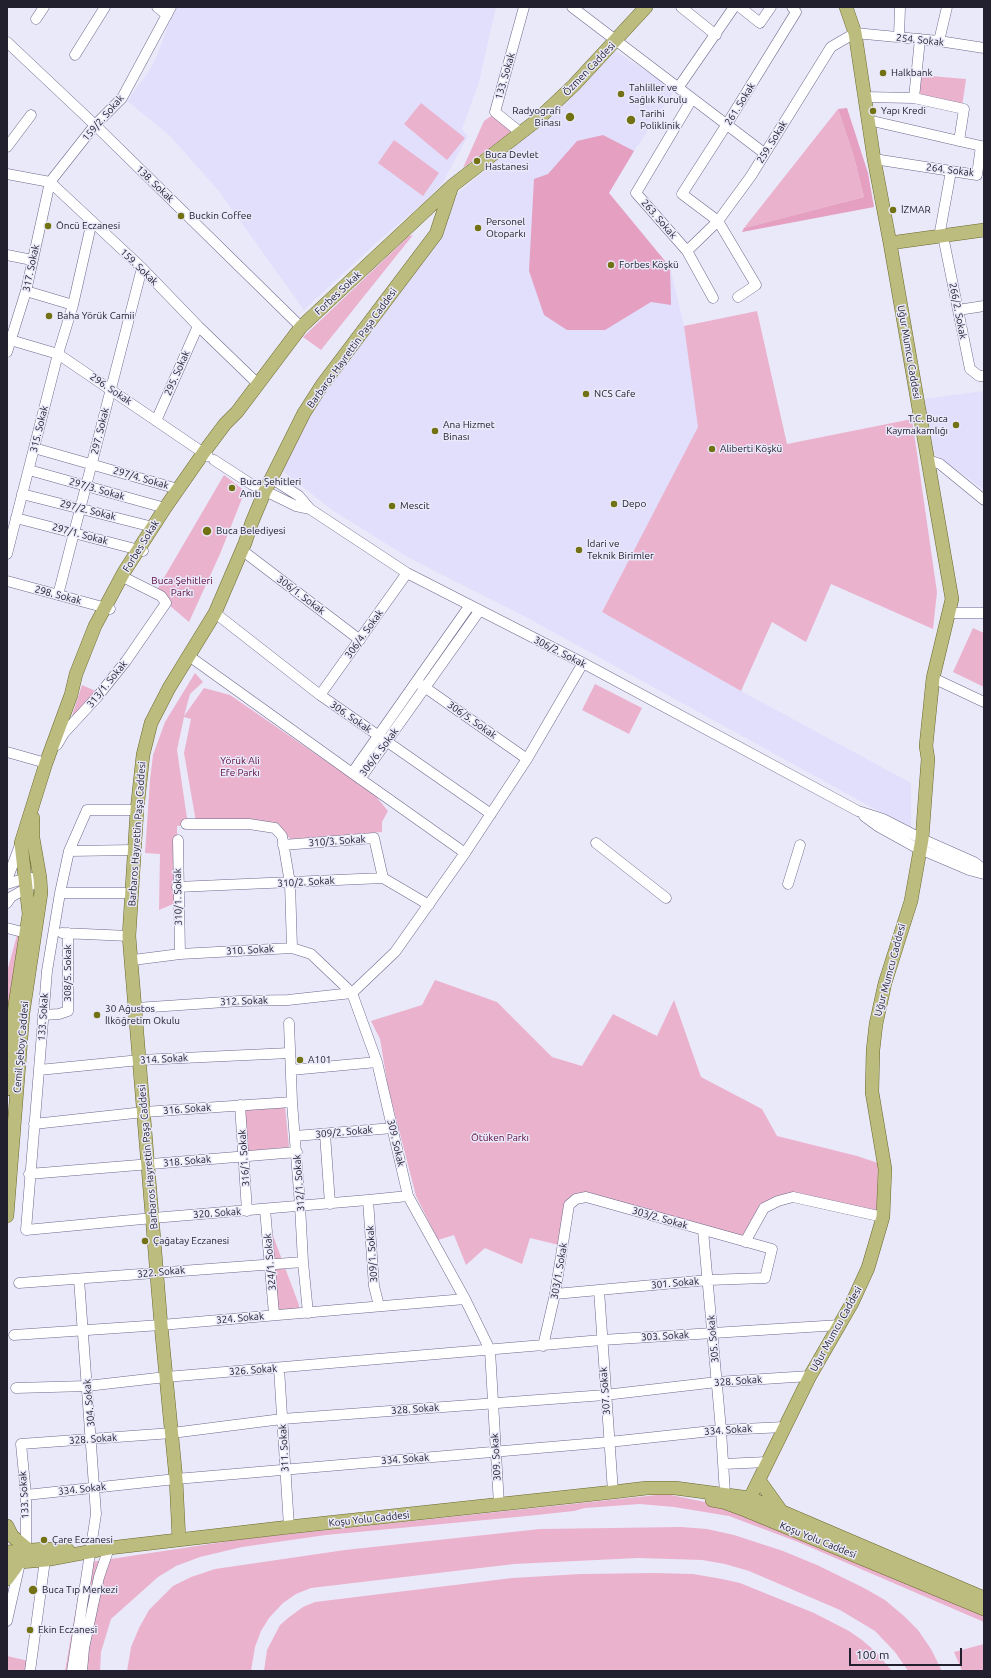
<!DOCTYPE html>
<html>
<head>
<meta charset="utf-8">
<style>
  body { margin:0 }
  #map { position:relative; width:991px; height:1678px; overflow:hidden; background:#eae9fa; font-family:Ubuntu,sans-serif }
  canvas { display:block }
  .frame { position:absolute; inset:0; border:8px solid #22202f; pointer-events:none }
  .scale { position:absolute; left:849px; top:1648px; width:113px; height:18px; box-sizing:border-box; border:2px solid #22202f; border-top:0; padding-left:5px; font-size:12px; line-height:14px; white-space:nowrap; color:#22202f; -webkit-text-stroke:3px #eae9fa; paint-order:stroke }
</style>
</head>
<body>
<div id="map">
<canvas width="991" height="1678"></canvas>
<div class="frame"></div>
<div class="scale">100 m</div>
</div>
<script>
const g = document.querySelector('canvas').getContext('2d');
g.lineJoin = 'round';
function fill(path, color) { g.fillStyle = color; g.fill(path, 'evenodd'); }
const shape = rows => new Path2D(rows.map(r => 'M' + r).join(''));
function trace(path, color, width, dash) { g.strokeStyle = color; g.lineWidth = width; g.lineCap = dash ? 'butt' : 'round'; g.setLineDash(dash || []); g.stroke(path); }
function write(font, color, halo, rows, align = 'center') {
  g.font = font + ' Ubuntu,sans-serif'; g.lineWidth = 3; g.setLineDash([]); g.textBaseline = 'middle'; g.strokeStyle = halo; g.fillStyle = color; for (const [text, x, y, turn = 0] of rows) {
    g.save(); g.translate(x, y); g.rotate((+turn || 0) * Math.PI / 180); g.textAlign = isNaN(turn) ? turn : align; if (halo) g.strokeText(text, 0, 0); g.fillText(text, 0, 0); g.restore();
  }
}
const built = shape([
  [177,7,496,7,479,82,462,129,468,136,442,184,422,204,377,242,304,310,218,190,169,135,127,101,149,71,156,58,170,21],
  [614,50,675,90,634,151,609,193,670,267,684,326,699,427,602,612,741,691,911,783,911,829,524,616,409,558,332,510,280,469,325,387,438,237,458,193,540,124],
  [984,391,984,490,932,452,923,399]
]);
const green = shape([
  [919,75,966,79,962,107,917,97],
  [421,103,465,138,447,160,404,124],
  [838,109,854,157,864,197,744,228],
  [494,114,512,131,463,168,484,121],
  [394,140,439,173,423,196,378,163],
  [413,235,321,350,303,337,409,236],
  [757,311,787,444,912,419,937,592,933,629,831,584,806,642,772,622,741,691,602,612,698,427,684,326],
  [224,475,245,491,220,554,189,622,155,593],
  [973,628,984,633,984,687,953,672],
  [195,673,203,682,190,694,184,716,204,688,230,695,374,794,388,811,382,822,382,832,290,839,278,823,251,820,196,822,184,753,191,719,184,717,177,750,188,825,177,826,178,902,159,910,160,854,145,853,150,780,153,755,165,722],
  [595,684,642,708,629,734,582,710],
  [82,685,98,692,70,722],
  [17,935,21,936,7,1049,7,972],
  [435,980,497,1002,552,1057,582,1066,613,1014,657,1036,674,1000,701,1077,762,1109,777,1136,857,1156,878,1163,877,1213,793,1197,775,1201,745,1242,576,1199,563,1246,530,1238,522,1264,485,1248,466,1265,454,1235,438,1240,416,1196,388,1087,380,1039,371,1021,422,1005],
  [285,1106,289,1147,248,1151,244,1110],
  [263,1209,299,1305,299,1312,275,1314],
  [666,1494,710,1503,984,1612,984,1622,798,1542,729,1516,674,1507,640,1504,585,1508,574,1511,527,1516,326,1535,242,1547,200,1557,176,1566,158,1577,111,1619,101,1652,100,1671,65,1671,84,1563,243,1539],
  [681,1527,707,1529,734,1535,783,1551,817,1565,864,1588,885,1600,904,1616,918,1630,931,1649,942,1671,908,1671,895,1652,875,1631,840,1610,749,1571,725,1564,702,1560,638,1558,514,1564,311,1588,296,1594,283,1603,269,1618,261,1631,255,1647,251,1671,127,1671,131,1647,139,1628,149,1610,173,1586,191,1577,215,1569,345,1550,540,1529],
  [656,1573,693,1574,722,1579,740,1583,814,1613,849,1631,862,1640,876,1652,892,1671,264,1671,267,1650,280,1625,288,1618,303,1607,315,1602,512,1578,581,1574],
  [984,1644,984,1671,962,1671,954,1652],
  [7,1656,29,1661,27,1671,7,1671]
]);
const forest = shape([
  [847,108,868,173,874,207,742,232,744,228,864,197,854,157,838,109],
  [603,135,634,151,609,193,670,267,671,305,651,302,605,330,567,330,544,315,529,271,534,179,548,174,577,141]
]);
const minor = shape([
  [157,7,167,15],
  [572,7,764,153],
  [681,7,716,35],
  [740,7,760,23,771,7],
  [36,19,44,7],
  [899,37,900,7],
  [939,41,947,7],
  [7,42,95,125,301,327],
  [75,55,105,7],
  [678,88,734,7],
  [864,97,914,98,964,109,959,141],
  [914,98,920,39],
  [692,99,636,193,687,251,713,298],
  [868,120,981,146],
  [521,133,495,112,524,7],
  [7,147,31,115],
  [874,159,977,175,981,146],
  [7,174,50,182,142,268,198,326,258,384],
  [943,236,970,369,979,376,984,376],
  [939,237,951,171],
  [687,251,718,221,751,176,831,47,855,33,939,41,984,48],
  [7,255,32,260],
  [26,291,73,305],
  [738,297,756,285,718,221,682,194,727,124,796,12,792,7],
  [958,310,984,306],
  [7,339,58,354,208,456],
  [7,352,26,291,50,182,95,125,122,98,171,7],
  [156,421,198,326],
  [34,448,178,489],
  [214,460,251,484,296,506,310,509,407,573,583,663,858,811,883,819,922,839,974,862,984,870],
  [928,460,940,464,984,500],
  [29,470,165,508],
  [271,478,299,496,310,509],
  [22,494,153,527],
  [16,518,143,551],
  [243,551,360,640],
  [7,554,58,354,73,305,92,221],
  [7,581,110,609],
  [58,595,142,268],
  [215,613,320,695,491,814],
  [949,613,984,613],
  [189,656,352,773],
  [933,678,984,702],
  [420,684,527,759],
  [320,695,407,573],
  [57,745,64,733,98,696,126,661,166,603,161,596,127,579],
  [7,752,46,763,49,759],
  [360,779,480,610],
  [137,810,87,810,69,851,60,893,47,971,26,1230,153,1218,368,1200,408,1196],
  [864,816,879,827,915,847,969,870,984,874],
  [186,824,249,824,275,828,282,836,290,883,292,948],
  [178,840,180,954],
  [596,843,666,898],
  [283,845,374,838,383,878],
  [69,851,134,850],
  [465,853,352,773,470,605],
  [7,880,20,845],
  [7,884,26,878,32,878],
  [788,884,800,845],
  [177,887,383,878,429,905],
  [60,893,131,893],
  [7,903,11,897,27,888,40,878],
  [7,928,26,933],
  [62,933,129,936],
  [133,960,180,954,292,948,311,954,352,993,377,1062,408,1196,465,1299,490,1350,499,1505],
  [352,993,395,952,465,853,527,759,583,663],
  [136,1008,240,1001,288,1000,352,993],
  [43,1015,59,1014,68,1011,68,933],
  [289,1023,292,1102,300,1205,303,1262,308,1313],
  [39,1070,140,1060,290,1053],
  [291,1070,377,1062],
  [240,1105,247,1211],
  [34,1124,144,1112,292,1102],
  [325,1134,330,1204],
  [295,1136,393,1128],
  [29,1174,297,1152],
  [368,1200,374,1286,379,1306],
  [265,1209,274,1314],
  [703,1230,721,1430,725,1494],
  [745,1242,764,1208,778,1201,793,1197,883,1217],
  [19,1283,303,1262],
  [599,1290,613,1492],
  [14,1335,161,1325,465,1299],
  [543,1346,555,1294,569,1205,576,1199,586,1197,772,1249,765,1278,708,1280,555,1294],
  [279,1368,289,1527],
  [16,1388,87,1386,166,1377,602,1340,840,1325],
  [724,1464,767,1462],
  [26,1495,176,1479,609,1442,721,1430,785,1427],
  [26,1547,26,1495,21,1444,172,1433,282,1419,605,1395,717,1382,810,1376],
  [7,1621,20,1563],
  [30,1671,45,1560],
  [72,1671,96,1514,79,1279],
  [82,1671,84,1648,99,1577,109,1548]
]);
const major = shape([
  [890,243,984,230],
  [7,1089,15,1005,29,914,21,843,46,763,71,695,76,674,95,626,124,572,165,508,204,452,225,424,237,412,301,327,452,186,536,121,574,85,646,7],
  [7,1216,23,1013,41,893,40,878,33,838,33,818],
  [759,1480,782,1512],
  [712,1500,723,1502,745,1510,984,1609],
  [747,1504,810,1376,852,1303,868,1268,883,1217,885,1169,872,1092,873,1050,876,1024,885,983,911,901,922,839,928,759,926,746,933,678,952,599,890,243,874,159,855,33,846,7],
  [7,1526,12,1536,30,1551],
  [179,1540,176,1479,161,1325,129,936,137,810,143,755,151,723,169,688,215,613,245,543,252,522,265,491,304,413,322,385,436,234,452,186],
  [7,1552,45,1549,68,1550],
  [7,1563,45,1560,109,1548,289,1527,613,1492,647,1488,675,1488,750,1498,984,1598],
  [7,1579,20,1561]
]);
const markers = [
  [883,73,4,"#727114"],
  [621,94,4,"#727114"],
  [873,111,4,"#727114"],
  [570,117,5,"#727114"],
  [631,120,5,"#727114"],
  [477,161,4,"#727114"],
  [893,210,4,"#727114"],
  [181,216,4,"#727114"],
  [48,226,4,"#727114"],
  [478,228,4,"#727114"],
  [611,265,4,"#727114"],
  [49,316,4,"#727114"],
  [586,394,4,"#727114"],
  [956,425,4,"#727114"],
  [435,431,4,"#727114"],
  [712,449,4,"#727114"],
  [232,488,4,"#727114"],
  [614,504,4,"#727114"],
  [392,506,4,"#727114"],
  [207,531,5,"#727114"],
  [579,550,4,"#727114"],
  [97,1015,4,"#727114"],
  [300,1060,4,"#727114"],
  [145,1241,4,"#727114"],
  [44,1540,4,"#727114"],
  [33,1590,5,"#727114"],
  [30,1630,4,"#727114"]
];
const streetNames = [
  ["254. Sokak",920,40,6],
  ["Özmen Caddesi",589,69,-46],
  ["133. Sokak",505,76,-74],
  ["261. Sokak",740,104,-58],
  ["159/2. Sokak",103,118,-49],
  ["259. Sokak",772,142,-58],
  ["264. Sokak",950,170,7],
  ["138. Sokak",155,184,44],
  ["263. Sokak",659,219,49],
  ["159. Sokak",139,267,44],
  ["317. Sokak",31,268,-78],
  ["Forbes Sokak",338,293,-43],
  ["266/2. Sokak",958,311,79],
  ["Barbaros Hayrettin Paşa Caddesi",352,348,-54],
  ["Uğur Mumcu Caddesi",909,352,80],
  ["295. Sokak",177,373,-66],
  ["296. Sokak",111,389,34],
  ["315. Sokak",39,429,-76],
  ["297. Sokak",100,431,-76],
  ["297/4. Sokak",141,478,16],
  ["297/3. Sokak",97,489,16],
  ["297/2. Sokak",88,510,14],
  ["297/1. Sokak",80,534,15],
  ["Forbes Sokak",141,546,-58],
  ["298. Sokak",58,595,15],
  ["306/1. Sokak",301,595,37],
  ["306/4. Sokak",364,634,-54],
  ["306/2. Sokak",560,652,27],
  ["313/1. Sokak",107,684,-51],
  ["306. Sokak",351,717,35],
  ["306/5. Sokak",472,720,35],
  ["306/6. Sokak",379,752,-53],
  ["Barbaros Hayrettin Paşa Caddesi",137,834,-86],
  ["310/3. Sokak",337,841,-4],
  ["310/2. Sokak",306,882,-3],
  ["310/1. Sokak",178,897,-91],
  ["310. Sokak",250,950,-3],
  ["Uğur Mumcu Caddesi",890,970,-75],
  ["308/5. Sokak",68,973,-90],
  ["312. Sokak",244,1001,-2],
  ["133. Sokak",43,1017,-86],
  ["Cemil Şeboy Caddesi",21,1047,-85],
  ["314. Sokak",164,1059,-3],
  ["316. Sokak",187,1109,-4],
  ["309/2. Sokak",344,1132,-5],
  ["309. Sokak",396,1143,77],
  ["Barbaros Hayrettin Paşa Caddesi",148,1157,-95],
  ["316/1. Sokak",244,1158,-94],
  ["318. Sokak",187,1161,-5],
  ["312/1. Sokak",299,1183,-94],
  ["320. Sokak",217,1213,-4],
  ["303/2. Sokak",660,1218,16],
  ["309/1. Sokak",372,1254,-94],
  ["324/1. Sokak",270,1262,-95],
  ["303/1. Sokak",559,1271,-80],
  ["322. Sokak",161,1272,-5],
  ["301. Sokak",675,1283,-5],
  ["324. Sokak",240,1318,-5],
  ["Uğur Mumcu Caddesi",836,1329,-61],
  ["303. Sokak",665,1336,-3],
  ["305. Sokak",713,1339,-95],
  ["326. Sokak",253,1370,-4],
  ["328. Sokak",738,1381,-4],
  ["307. Sokak",605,1391,-94],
  ["304. Sokak",89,1403,-95],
  ["328. Sokak",415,1409,-4],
  ["334. Sokak",728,1430,-4],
  ["328. Sokak",93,1439,-4],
  ["311. Sokak",284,1448,-93],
  ["309. Sokak",496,1457,-93],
  ["334. Sokak",405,1459,-4],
  ["334. Sokak",82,1489,-6],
  ["133. Sokak",24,1495,-93],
  ["Koşu Yolu Caddesi",369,1519,-6],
  ["Koşu Yolu Caddesi",818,1540,22]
];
const poiNames = [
  ["Halkbank",891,73],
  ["Tahliller ve",629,88],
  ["Sağlık Kurulu",629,100],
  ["Radyografi",561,111,"right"],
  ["Binası",561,123,"right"],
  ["Yapı Kredi",881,111],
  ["Tarihi",640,114],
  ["Poliklinik",640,126],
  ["Buca Devlet",485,155],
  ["Hastanesi",485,167],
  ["İZMAR",901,210],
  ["Buckin Coffee",189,216],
  ["Personel",486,222],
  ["Otoparkı",486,234],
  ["Öncü Eczanesi",56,226],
  ["Forbes Köşkü",619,265],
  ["Baha Yörük Camii",57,316],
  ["NCS Cafe",594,394],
  ["T.C. Buca",948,419,"right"],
  ["Kaymakamlığı",948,431,"right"],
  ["Ana Hizmet",443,425],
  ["Binası",443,437],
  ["Aliberti Köşkü",720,449],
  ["Buca Şehitleri",240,482],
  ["Anıtı",240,494],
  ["Depo",622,504],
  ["Mescit",400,506],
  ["Buca Belediyesi",216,531],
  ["İdari ve",587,544],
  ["Teknik Birimler",587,556],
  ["30 Ağustos",105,1009],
  ["İlköğretim Okulu",105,1021],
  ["A101",308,1060],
  ["Çağatay Eczanesi",153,1241],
  ["Çare Eczanesi",52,1540],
  ["Buca Tıp Merkezi",42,1590],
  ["Ekin Eczanesi",38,1630]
];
const parkNames = [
  ["Buca Şehitleri",182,581],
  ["Parkı",182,593],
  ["Yörük Ali",240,761],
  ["Efe Parkı",240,773],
  ["Ötüken Parkı",500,1138]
];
fill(built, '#e1dffc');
fill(green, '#ebb2cd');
fill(forest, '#e59fc1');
trace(minor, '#6c698c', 11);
trace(major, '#6a692c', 14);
trace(minor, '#fff', 10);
trace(major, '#bdbc7f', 13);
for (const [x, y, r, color] of markers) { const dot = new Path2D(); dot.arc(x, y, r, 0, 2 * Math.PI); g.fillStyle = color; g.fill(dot); trace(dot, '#eae9fa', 1.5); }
write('10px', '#22202f', '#eae9fa', streetNames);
write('10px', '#22202f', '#eae9fa', poiNames, 'left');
write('10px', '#59063a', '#eae9fa', parkNames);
</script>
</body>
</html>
